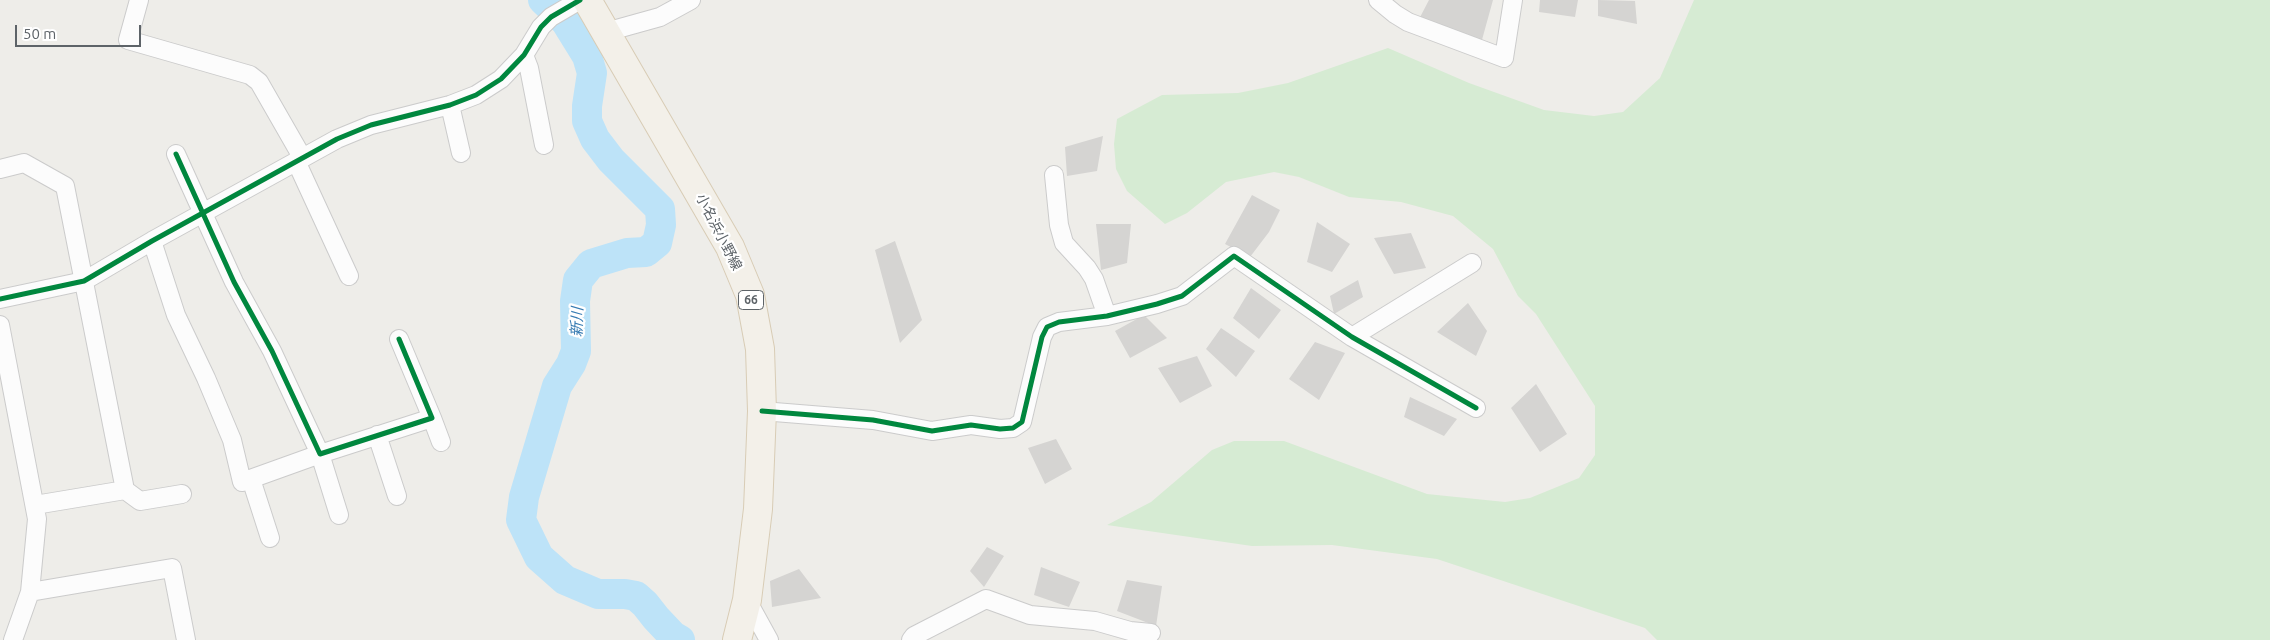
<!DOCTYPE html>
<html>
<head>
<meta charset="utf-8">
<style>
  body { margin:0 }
  #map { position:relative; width:2270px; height:640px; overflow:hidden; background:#eeede9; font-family:Ubuntu,sans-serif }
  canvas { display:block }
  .scale { position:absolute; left:15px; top:25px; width:126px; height:22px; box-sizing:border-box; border:2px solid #5d6368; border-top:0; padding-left:6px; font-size:15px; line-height:18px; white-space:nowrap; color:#5d6368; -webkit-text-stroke:4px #fff; paint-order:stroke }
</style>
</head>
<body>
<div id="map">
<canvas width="2270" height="640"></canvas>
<div class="scale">50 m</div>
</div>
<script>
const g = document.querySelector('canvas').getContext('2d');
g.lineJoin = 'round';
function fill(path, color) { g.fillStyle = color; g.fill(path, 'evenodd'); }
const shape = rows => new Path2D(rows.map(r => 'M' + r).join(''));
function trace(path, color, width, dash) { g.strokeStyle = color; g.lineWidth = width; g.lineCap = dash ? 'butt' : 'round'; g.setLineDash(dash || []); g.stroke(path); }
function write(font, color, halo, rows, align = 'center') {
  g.font = font + ' Ubuntu,"Noto Sans JP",sans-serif'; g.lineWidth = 4.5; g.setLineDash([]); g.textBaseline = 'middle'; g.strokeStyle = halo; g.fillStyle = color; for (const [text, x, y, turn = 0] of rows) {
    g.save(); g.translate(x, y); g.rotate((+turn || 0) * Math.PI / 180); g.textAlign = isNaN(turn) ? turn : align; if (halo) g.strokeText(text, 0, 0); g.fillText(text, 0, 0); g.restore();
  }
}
const green = shape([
  [1694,0,2270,0,2270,640,1657,640,1645,628,1437,559,1332,545,1252,546,1107,525,1151,502,1212,450,1234,441,1284,441,1427,494,1505,502,1530,498,1579,478,1595,455,1595,406,1536,314,1518,296,1493,249,1453,216,1401,202,1349,197,1299,177,1274,172,1226,182,1187,213,1165,224,1127,191,1116,169,1114,144,1117,119,1162,95,1238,93,1288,83,1388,48,1469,83,1544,110,1594,116,1623,112,1660,78]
]);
const river = shape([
  [543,0,566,22,587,56,592,73,587,106,587,121,595,139,611,160,660,209,661,225,657,243,646,252,627,253,591,264,578,280,575,301,576,351,571,364,557,386,524,497,521,520,539,557,565,580,598,594,625,594,636,596,645,604,656,618,673,636,680,640]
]);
const building = shape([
  [1429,0,1493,0,1480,47,1417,23],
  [1540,0,1578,0,1575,17,1539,12],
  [1598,0,1635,1,1637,24,1598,16],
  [1103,136,1097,171,1067,176,1065,147],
  [1252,195,1280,210,1269,232,1250,257,1225,244],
  [1317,222,1350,244,1332,272,1307,262],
  [1096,224,1131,224,1127,263,1101,270],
  [1411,233,1426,268,1394,274,1374,238],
  [895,241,922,320,900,343,875,250],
  [1358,280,1363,297,1334,314,1330,296],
  [1251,288,1281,310,1259,339,1233,318],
  [1468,303,1487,331,1476,356,1437,332],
  [1144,315,1167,338,1130,358,1115,331],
  [1221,328,1255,351,1236,377,1206,349],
  [1315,342,1345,353,1319,400,1289,379],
  [1197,356,1212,386,1180,403,1158,368],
  [1536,384,1567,434,1540,452,1511,408],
  [1410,397,1457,419,1444,436,1404,417],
  [1056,439,1072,469,1045,484,1028,448],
  [987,547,1004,556,984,587,970,571],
  [1041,567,1080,582,1069,607,1034,595],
  [799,569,821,598,772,607,770,581],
  [1127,580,1162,586,1156,626,1117,611]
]);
const street = shape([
  [139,0,128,40,250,75,259,82,302,157],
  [1378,0,1395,14,1408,22,1504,58,1513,0],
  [606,32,660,17,691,0],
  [524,55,529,68,544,145],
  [450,105,461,153],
  [176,154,234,282,272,351,320,454,432,418,399,339],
  [296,161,349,276],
  [0,169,24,163,65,186,125,490,35,505],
  [1054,175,1059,225,1064,243,1087,268,1094,279,1107,316],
  [152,241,176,315,206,378,232,440,242,482,320,454,339,515],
  [0,299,84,281,152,241,337,139,371,125,450,105,476,95,501,79,524,55,541,27,551,17,580,0],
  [0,325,37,519,30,592,13,640],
  [1352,337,1472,263],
  [762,411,873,420,932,431,971,425,1000,429,1013,428,1022,422,1042,337,1047,327,1059,322,1107,316,1157,304,1182,296,1234,256,1352,337,1476,408],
  [432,418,441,442],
  [377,435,397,496],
  [251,479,270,538],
  [125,490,140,501,182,494],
  [30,592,172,568,186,640],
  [747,600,769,640],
  [911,640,914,636,986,599,1030,615,1095,621,1130,631,1151,633]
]);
const primary = shape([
  [587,0,730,247,750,295,760,349,762,411,758,509,747,600,737,640]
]);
const cycleway = shape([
  [176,154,234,282,272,351,320,454,432,418,399,339],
  [0,299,84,281,152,241,337,139,371,125,450,105,476,95,501,79,524,55,541,27,551,17,580,0],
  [762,411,873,420,932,431,971,425,1000,429,1013,428,1022,422,1042,337,1047,327,1059,322,1107,316,1157,304,1182,296,1234,256,1352,337,1476,408]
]);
const shields = [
  [751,300,25]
];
const shieldNames = [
  ["66",751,300]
];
const streetNames = [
  ["小名浜小野線",719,232,63]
];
const waterNames = [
  ["新川",577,322,-88]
];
fill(green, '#d6ebd3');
trace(river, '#bde3f8', 30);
fill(building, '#d5d4d2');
trace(street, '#cbcbcb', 20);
trace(primary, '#d8ccb5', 30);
trace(street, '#fcfcfc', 18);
trace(primary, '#f3f0e9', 28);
trace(cycleway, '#00873e', 5);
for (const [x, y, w] of shields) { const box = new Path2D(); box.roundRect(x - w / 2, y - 9.5, w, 19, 4); g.fillStyle = '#fff'; g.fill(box); trace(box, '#5d6368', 1); }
write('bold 12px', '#5d6368', null, shieldNames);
write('14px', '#5d6368', '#fff', streetNames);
write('italic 15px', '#377bb2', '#fff', waterNames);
</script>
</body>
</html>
